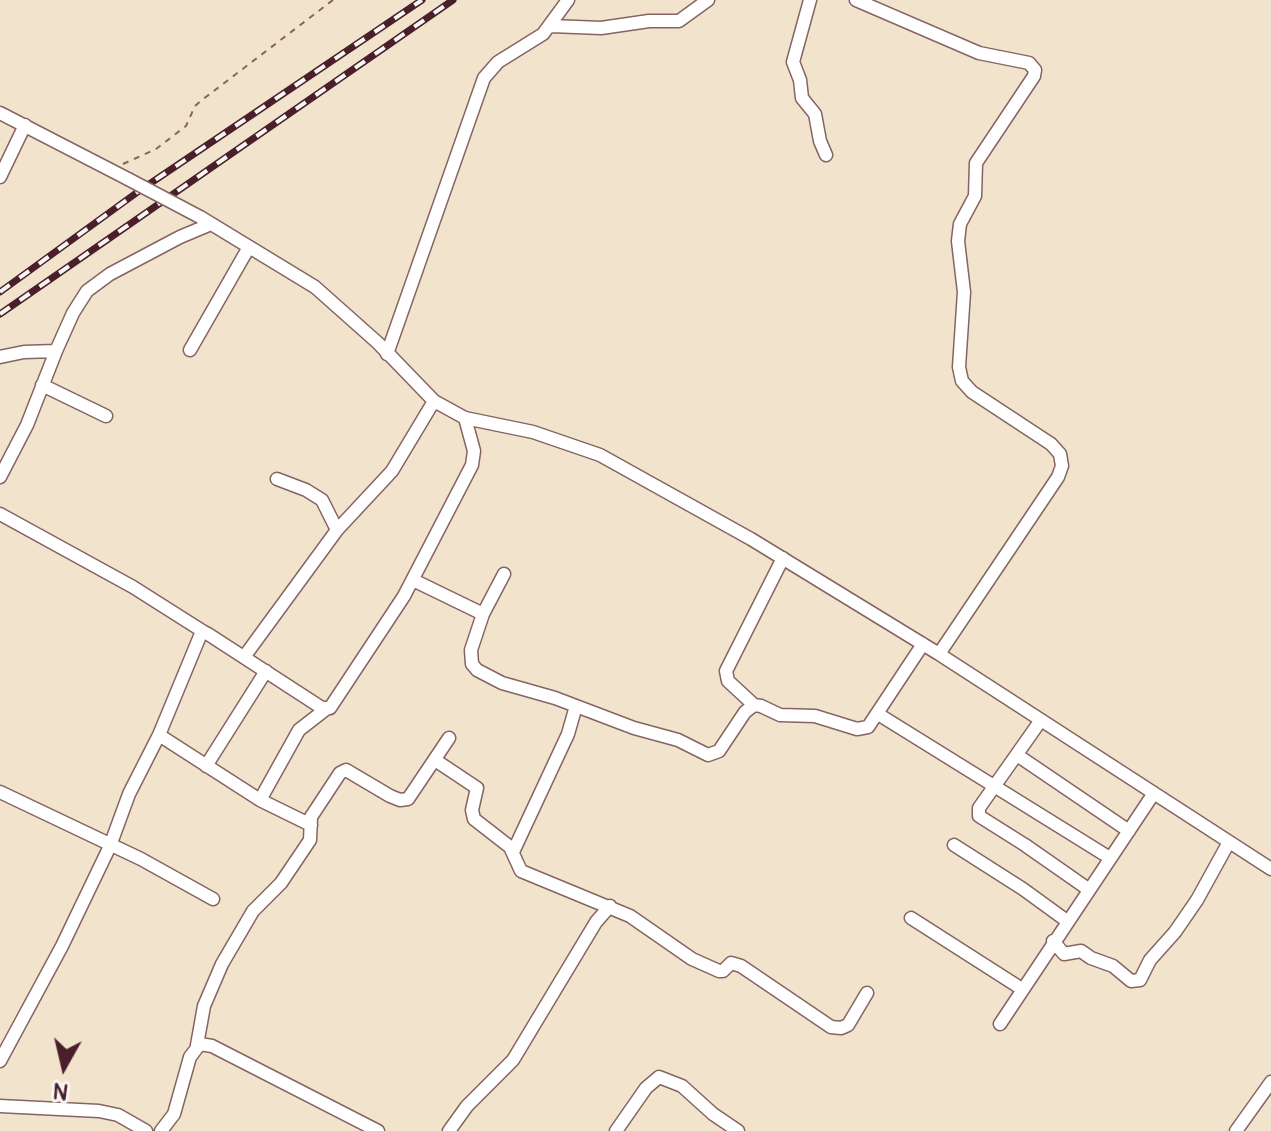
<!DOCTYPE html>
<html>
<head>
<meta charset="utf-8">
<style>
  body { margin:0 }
  #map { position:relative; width:1271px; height:1131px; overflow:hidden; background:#f2e4cc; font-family:Pangolin,sans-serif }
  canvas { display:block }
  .north { position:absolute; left:24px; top:1027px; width:80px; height:80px; -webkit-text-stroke:6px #f6f6f2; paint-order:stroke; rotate:188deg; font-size:22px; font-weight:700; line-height:32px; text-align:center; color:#4a1f2b }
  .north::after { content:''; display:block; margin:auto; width:28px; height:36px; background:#4a1f2b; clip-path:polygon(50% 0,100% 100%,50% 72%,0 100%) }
</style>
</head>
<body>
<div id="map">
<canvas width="1271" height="1131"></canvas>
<div class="north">N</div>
</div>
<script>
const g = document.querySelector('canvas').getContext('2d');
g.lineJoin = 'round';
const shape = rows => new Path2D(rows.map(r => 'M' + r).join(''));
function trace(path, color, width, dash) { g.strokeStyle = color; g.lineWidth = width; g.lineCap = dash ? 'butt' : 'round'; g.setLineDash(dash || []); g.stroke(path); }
const path = shape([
  [123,164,156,149,186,126,195,106,202,100,333,0]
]);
const minor = shape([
  [810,0,793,62,800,80,802,98,815,114,820,141,826,155],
  [856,0,979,53,1029,63,1035,70,1034,76,976,163,975,196,960,224,958,241,964,292,959,367,962,381,972,392,1051,444,1060,454,1062,466,1058,477,939,654],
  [551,26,601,28,649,21,679,21,708,0],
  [0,113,128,179],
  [0,177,25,125],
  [200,217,315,287,378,343,434,401,465,418,533,432,600,455,751,539,939,654,1271,869],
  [190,350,249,247],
  [387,354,484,78,498,62,543,34,568,0],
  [0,357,24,352,56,351,73,313,87,291,110,274,180,237,211,224],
  [42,385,106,416],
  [0,477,27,425,56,351],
  [277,479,306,490,322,500,337,530],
  [0,514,133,587,204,632],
  [504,574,483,614,471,650,472,664,477,670,502,683,555,698,634,728,678,740,708,755,719,751,745,712,754,705,761,706,780,715,815,716,857,729,868,727,923,644],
  [413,580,483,614],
  [244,657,337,530,392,471,434,401],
  [754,705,728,681,726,671,783,558],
  [878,714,1110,858],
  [1041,720,979,808,979,816,1025,845,1088,889],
  [159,735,260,800,311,825],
  [1017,755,1129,831],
  [435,760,477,788,472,810,474,819,510,847,521,871,630,916,692,959,719,971,723,971,731,963,741,966,831,1027,841,1028,848,1025,867,993],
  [206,766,266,671],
  [0,792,141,859,213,899],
  [260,800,299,730,326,709],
  [954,845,1023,889,1067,921],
  [513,852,568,734,576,706],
  [911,918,1022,989],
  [1053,941,1064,954,1081,951,1091,958,1113,966,1131,981,1140,980,1150,960,1175,932,1197,900,1229,842],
  [1000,1024,1154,793],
  [197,1045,204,1006,222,964,253,911,281,883,310,840,311,817,340,773,346,770,390,796,400,800,408,799,449,738],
  [0,1061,62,946,110,846,129,794,159,735,200,636,204,632,208,634,322,708,330,708,404,596,472,465,474,451,465,418],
  [0,1106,99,1111,118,1115,146,1131],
  [161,1131,174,1114,190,1057,200,1044,212,1046,378,1131],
  [449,1131,467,1106,513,1060,596,922,610,906],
  [616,1131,646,1088,659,1077,682,1086,713,1114,738,1131],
  [1236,1131,1271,1082]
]);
const rail = shape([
  [0,292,139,191,422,0],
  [0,314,453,0]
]);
const minorBridge = shape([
  [128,179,200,217]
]);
trace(minor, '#856463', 15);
trace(path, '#856463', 2, [6, 6]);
trace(minor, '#fff', 12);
trace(rail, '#4a1f2b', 7);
trace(rail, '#f6f6f2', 4, [12]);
trace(minorBridge, '#856463', 15, []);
trace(minorBridge, '#fff', 12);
</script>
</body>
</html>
